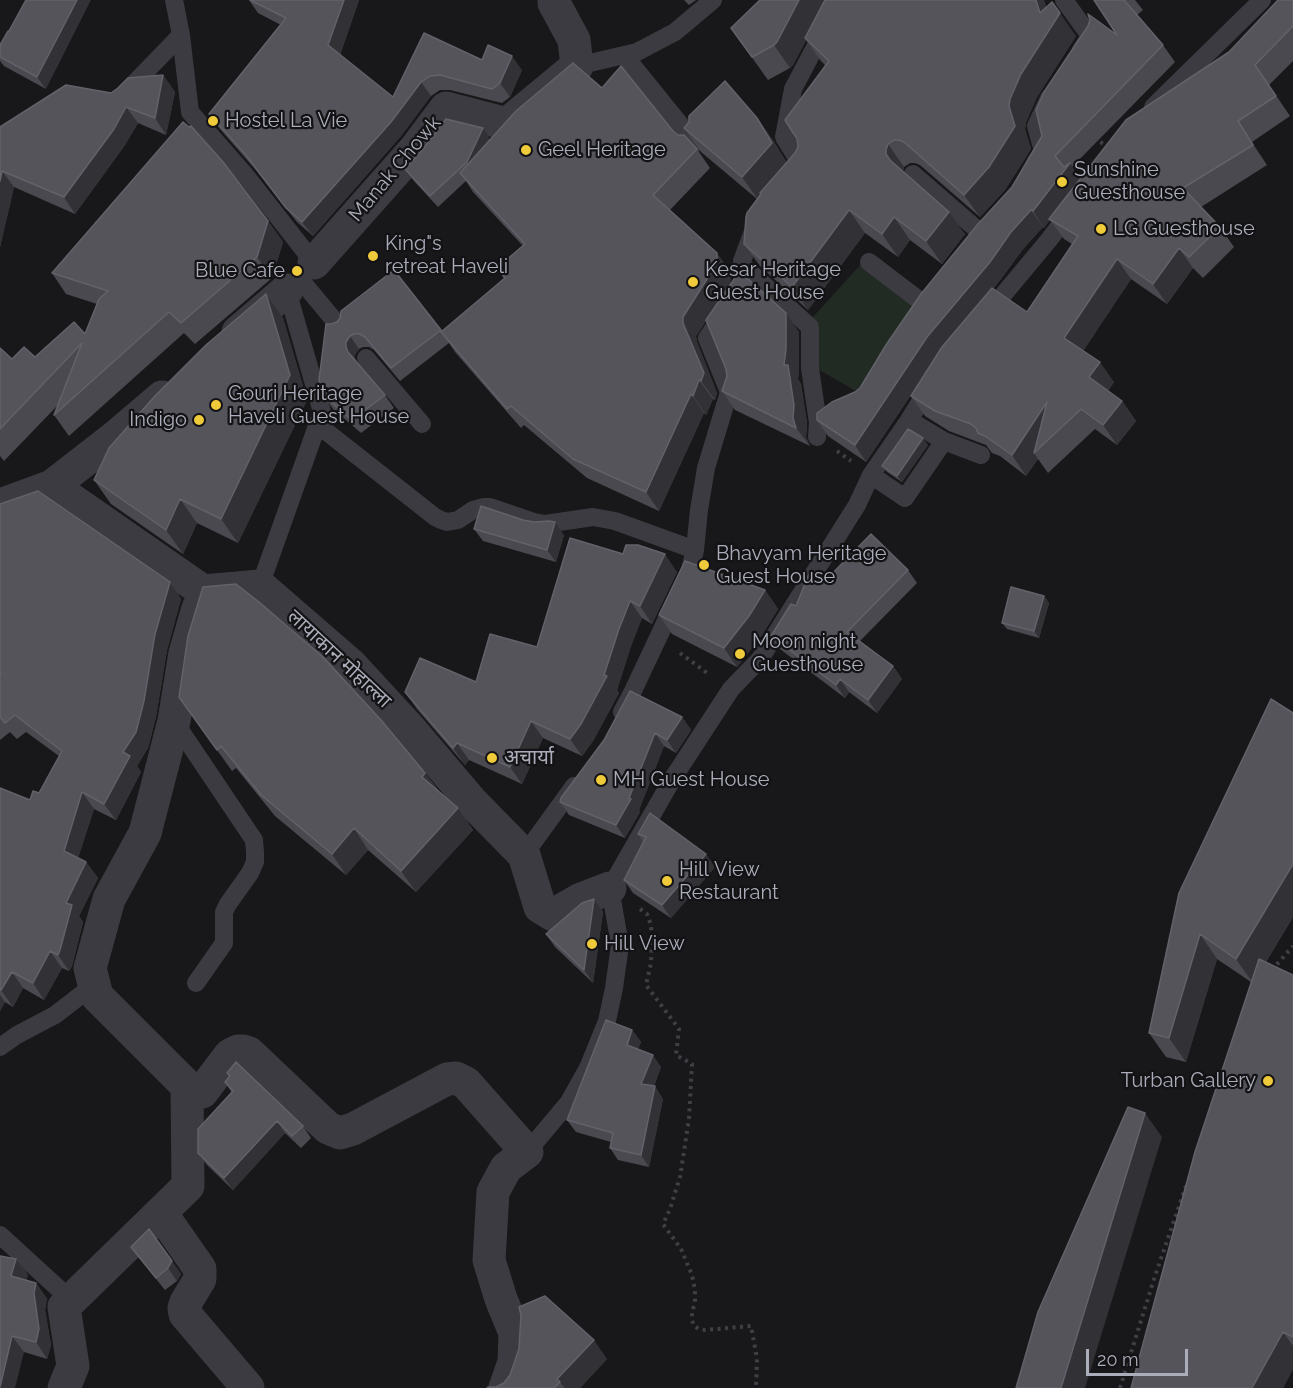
<!DOCTYPE html>
<html>
<head>
<meta charset="utf-8">
<style>
  body { margin:0 }
  #map { position:relative; width:1293px; height:1388px; overflow:hidden; background:#18181a; font-family:Raleway,sans-serif }
  canvas { display:block }
  .scale { position:absolute; left:1086px; top:1349px; width:102px; height:27px; box-sizing:border-box; border:3px solid #abadba; border-top:0; padding-left:8px; font-size:18px; line-height:21px; white-space:nowrap; color:#abadba; -webkit-text-stroke:4px #131315; paint-order:stroke }
</style>
</head>
<body>
<div id="map">
<canvas width="1293" height="1388"></canvas>
<div class="scale">20 m</div>
</div>
<script>
const g = document.querySelector('canvas').getContext('2d');
g.lineJoin = 'round';
function fill(path, color) { g.fillStyle = color; g.fill(path, 'evenodd'); }
const shape = rows => new Path2D(rows.map(r => 'M' + r).join(''));
function trace(path, color, width, dash) { g.strokeStyle = color; g.lineWidth = width; g.lineCap = dash ? 'butt' : 'round'; g.setLineDash(dash || []); g.stroke(path); }
function write(font, color, halo, rows, align = 'center') {
  g.font = font + ' Raleway,"Noto Sans Devanagari",sans-serif'; g.lineWidth = 4.5; g.setLineDash([]); g.textBaseline = 'middle'; g.strokeStyle = halo; g.fillStyle = color; for (const [text, x, y, turn = 0] of rows) {
    g.save(); g.translate(x, y); g.rotate((+turn || 0) * Math.PI / 180); g.textAlign = isNaN(turn) ? turn : align; if (halo) g.strokeText(text, 0, 0); g.fillText(text, 0, 0); g.restore();
  }
}
const green = shape([
  [861,264,916,304,859,393,816,368,817,328,813,317]
]);
const path = shape([
  [1094,138,1108,147],
  [837,451,851,461],
  [680,653,710,675],
  [640,909,647,914,651,925,652,939,651,963,646,985,679,1029,676,1055,692,1064,689,1119,680,1177,670,1209,663,1224,681,1249,692,1275,695,1290,695,1303,692,1312,692,1320,694,1326,699,1329,705,1330,751,1326,757,1358,756,1388],
  [1272,970,1293,946],
  [1120,1388,1155,1276,1186,1186]
]);
const lane = shape([
  [174,0,181,35,190,112,246,176,314,263,287,290,322,412,260,586],
  [1064,0,1090,36,1081,50],
  [624,55,695,143],
  [577,66,637,52,675,32,713,0],
  [124,94,181,35],
  [1153,107,1262,0],
  [1035,163,1043,151,1036,126,1049,98],
  [799,173,803,168,784,137,793,89,840,0],
  [913,174,981,233],
  [869,262,924,304],
  [742,265,810,327,810,368,818,423,817,437],
  [299,278,339,326],
  [988,313,1048,241,1071,211],
  [366,358,422,424],
  [318,425,435,517,441,520,447,522,458,520,473,510,484,507,490,507,534,522,545,524,593,517,615,521,695,550],
  [944,441,981,455],
  [871,475,905,498,944,441,909,420],
  [622,712,632,693,690,570,695,550,699,510,706,468,729,392,707,338,742,286,742,261,755,226],
  [174,721,254,840,255,852,255,862,250,873,228,904,224,912,224,943,196,983],
  [524,855,574,786],
  [0,1047,17,1035,55,1015,94,985],
  [527,1152,569,1102,588,1068,607,1021,614,988,620,945,610,888,673,778,731,689,760,659,857,505,871,475,909,420,930,386],
  [0,1235,71,1300]
]);
const street = shape([
  [314,263,416,148,446,108,507,124,577,66,574,40,554,3,554,0],
  [238,332,287,290],
  [52,486,115,437,162,397],
  [0,505,52,486,203,591,260,586,351,665,410,729,471,801,524,855,540,907,553,915,579,900,610,888],
  [187,1086,202,1092,230,1055,238,1051,243,1051,249,1053,328,1128,340,1133,353,1129,447,1079,456,1078,466,1083,527,1152,506,1168,493,1192,489,1260,501,1299,515,1333,514,1362,505,1388],
  [161,1213,200,1269,200,1279,186,1302,184,1308,185,1314,248,1388],
  [64,1388,73,1366,64,1307,188,1186,187,1086,97,996,90,968,109,899,145,833,174,721,185,653,198,608]
]);
const wall = shape([
  [249,0,359,0,340,55,393,97,424,33,482,60,522,70,510,97,502,103,450,90,440,90,431,96,401,136,313,236,297,222,255,169,220,129,209,114,281,25,258,13],
  [684,0,696,0,689,5],
  [760,0,1044,0,1046,7,1076,36,1037,97,1026,122,1025,129,1031,149,1005,190,980,217,920,165,915,163,910,163,904,167,903,171,965,234,942,264,910,240,898,257,865,233,808,310,760,266,744,244,757,199,701,152,684,128,757,118,774,142,787,163,795,153,798,147,825,65,821,61,806,40,793,65,790,68,768,80,731,28],
  [1094,0,1135,0,1143,10,1137,15,1163,45,1175,62,1072,167,1081,179,1229,52,1293,0,1293,61,1269,85,1290,116,1252,142,1267,165,1201,207,1220,227,1234,247,1203,278,1193,268,1167,304,1131,279,1083,351,1114,382,1108,391,1122,401,1136,421,1117,445,1095,429,1048,473,1038,459,1026,476,1000,456,992,453,986,445,949,431,925,416,911,396,921,380,866,462,828,436,817,420,860,388,1012,187,1117,35],
  [1050,220,1064,239,1072,244,1027,312,993,289,1001,279,1023,249,1043,227,1044,228],
  [9,31,46,89,4,66,0,61,0,45],
  [163,75,175,92,166,135,138,123,125,145,75,214,14,187,0,247,0,127,111,93],
  [602,88,673,131,697,149,710,168,670,210,731,272,731,283,696,336,697,342,717,393,715,400,713,399,706,415,704,413,659,511,587,478,524,425,521,428,455,352,449,343,400,381,374,350,369,347,363,347,359,349,355,355,355,359,385,395,394,408,361,433,333,409,324,396,331,324,337,322,394,270,442,332,504,278,497,268,523,246,473,192,466,181,438,207,413,180,405,169,490,139],
  [268,221,283,242,272,278,195,344,184,333,69,436,54,415,58,405,4,461,0,456,0,348,12,359,35,357,85,334,97,304,66,294,52,273],
  [266,294,283,318,307,400,238,543,197,523,183,554,111,504,94,480],
  [799,332,799,368,798,379,801,384,807,423,806,437,810,446,735,410,722,391],
  [928,445,902,482,887,472,882,466],
  [0,504,170,582,181,599,167,650,156,717,148,748,137,766,141,772,116,820,94,809,78,858,86,862,98,878,79,916,83,922,72,966,69,971,62,968,44,1000,23,988,13,1007,5,1002,0,1011,0,788,30,800,39,793,59,756,26,732,17,739,10,732,0,740],
  [523,520,534,522,564,535,556,562,483,541,474,529],
  [908,570,917,583,860,641,893,666,902,679,877,713,849,692,845,698,780,649,771,636,796,606,823,583],
  [677,572,652,624,642,618,631,646,617,690,619,693,593,741,582,756,543,738,522,784,469,760,465,765,417,709,405,692,476,682,537,647],
  [765,590,778,609,762,635,737,667,672,634,659,615],
  [1044,596,1049,603,1039,638,1007,629,1002,623],
  [179,697,425,773,439,791,458,808,473,830,416,892,368,850,346,875,275,816,236,768,232,771],
  [1293,713,1293,917,1266,962,1293,975,1293,1369,1283,1388,1131,1388,1251,982,1217,959,1186,1062,1166,1057,1149,1033],
  [682,717,691,730,676,753,664,746,639,810,640,812,625,838,569,815,560,802,604,740],
  [638,834,715,867,671,918,633,893,624,880,643,842],
  [594,899,603,912,593,983,555,947,546,934],
  [632,1030,641,1042,638,1049,661,1067,654,1086,663,1099,649,1167,618,1160,610,1148,611,1142,576,1132,567,1120],
  [227,1073,303,1126,311,1138,301,1148,285,1133,233,1190,207,1165,198,1153,232,1093,225,1082,229,1077],
  [149,1229,181,1274,177,1281,165,1290,140,1259,131,1247],
  [16,1259,28,1275,26,1280,36,1283,47,1299,45,1310,51,1345,47,1359,24,1352,0,1388],
  [607,1359,580,1388,487,1388,496,1387]
]);
const shadedWall = shape([
  [77,0,91,0,46,89,37,77],
  [344,0,359,0,338,60,328,45],
  [799,0,827,0,793,65,790,68,774,45],
  [1036,0,1044,0,1053,25,1060,13,1076,36,1037,97,1026,122,1025,129,1031,149,1005,190,980,217,964,195,1009,106,1010,99,1040,13],
  [512,56,522,70,510,97,500,83],
  [163,75,175,92,166,135,155,118],
  [421,82,431,96,401,136,313,236,302,222],
  [126,107,138,123,125,145,75,214,64,197],
  [757,118,774,142,789,167,759,201,742,177],
  [1238,121,1252,142,1267,165,1253,145],
  [483,128,490,139,475,173,467,162],
  [888,144,904,167,902,172,902,177,886,154,886,150],
  [1070,163,1081,180,1044,228,1033,211],
  [2,171,14,187,0,247,0,181],
  [849,210,865,233,808,310,792,287],
  [1031,210,1043,227,1023,249,1001,279,938,354,866,462,855,445,927,337,1011,232],
  [949,212,965,234,942,264,926,241],
  [894,217,910,240,898,257,882,234],
  [268,221,283,242,272,278,257,257],
  [1179,248,1193,268,1167,304,1153,284],
  [717,253,731,272,731,283,696,336,697,342,717,393,715,400,701,381,683,323,683,317],
  [1117,259,1131,279,1078,358,1064,338],
  [266,294,283,318,307,400,238,543,221,519],
  [786,313,799,332,799,368,798,379,801,384,807,423,806,437,810,446,796,428,793,418,784,365],
  [350,336,359,349,355,355,355,359,348,352,346,347,346,342],
  [1100,362,1114,382,1104,397,1089,377],
  [699,380,713,399,706,415,693,396],
  [691,394,704,413,659,511,646,492],
  [1122,401,1136,421,1117,445,1103,425],
  [1047,402,1034,453,1038,459,1026,476,1012,455],
  [923,438,928,445,902,482,897,476],
  [180,499,197,523,183,554,166,530],
  [555,522,564,535,556,562,547,550],
  [665,554,677,572,652,624,640,606],
  [170,582,181,599,167,650,156,717,148,748,137,766,141,772,116,820,104,804,123,752],
  [765,590,778,609,762,635,737,667,724,648],
  [1044,596,1049,603,1039,638,1034,631],
  [630,601,642,618,631,646,617,690,619,693,593,741,582,756,570,739],
  [893,666,902,679,877,713,868,700],
  [840,679,849,692,845,698,836,685],
  [682,717,691,730,676,753,667,740],
  [531,721,543,738,522,784,510,767],
  [655,733,664,746,639,810,640,812,625,838,616,825,629,798],
  [457,743,469,760,465,765,453,748],
  [425,773,440,794,422,777],
  [82,792,94,809,75,867,64,851],
  [458,808,473,830,416,892,401,871],
  [354,828,368,850,346,875,332,854],
  [706,854,715,867,671,918,662,905],
  [86,862,98,878,79,916,83,922,72,966,69,971,58,955,66,903],
  [1293,864,1293,917,1253,983,1236,959],
  [594,899,603,912,593,983,584,970],
  [1200,934,1217,959,1186,1062,1169,1038],
  [50,951,62,968,44,1000,33,983],
  [12,972,23,988,13,1007,1,990],
  [0,995,5,1002,0,1011],
  [632,1030,641,1042,635,1057,627,1045],
  [653,1055,661,1067,650,1096,641,1084],
  [655,1086,663,1099,649,1167,641,1155],
  [1145,1113,1162,1137,1085,1388,1061,1388],
  [277,1121,285,1133,233,1190,224,1178],
  [16,1259,28,1275,23,1292,11,1276],
  [172,1261,181,1274,177,1281,168,1268],
  [36,1283,47,1299,45,1310,51,1345,47,1359,36,1342,34,1293],
  [1283,1332,1293,1346,1293,1369,1283,1388,1252,1388],
  [12,1336,24,1352,15,1388,0,1388],
  [594,1340,607,1359,580,1388,565,1388,557,1379]
]);
const building = shape([
  [26,0,77,0,37,77,0,57,0,45,8,31,9,31,26,0],
  [250,0,344,0,328,45,393,97,424,33,482,60,488,45,512,56,500,83,492,89,440,75,430,76,421,82,391,122,302,222,286,208,245,154,209,114,286,18,250,0],
  [760,0,799,0,777,42,774,45,752,57,731,28,760,0],
  [825,0,1036,0,1040,13,1052,2,1060,13,1021,74,1010,99,1009,106,1015,126,989,167,964,195,904,142,899,140,894,140,888,144,886,150,886,154,890,160,949,212,926,241,894,217,882,234,849,210,792,287,744,244,746,217,747,213,761,194,760,193,795,153,798,147,797,139,785,120,829,61,805,38,825,0],
  [1094,0,1124,0,1163,45,1055,156,1064,167,1070,163,1033,211,1031,210,1011,232,990,262,927,337,855,445,817,420,817,413,832,402,855,392,860,388,886,345,921,294,978,224,1012,187,1042,136,1036,110,1044,92,1088,26,1090,20,1088,14,1117,35,1094,0],
  [1278,0,1293,0,1293,26,1255,65,1276,96,1238,121,1253,145,1183,188,1220,227,1189,257,1179,248,1153,284,1117,259,1064,338,1100,362,1089,377,1122,401,1103,425,1081,409,1034,453,1047,402,1012,455,985,436,978,433,976,428,971,424,935,411,911,396,942,347,992,288,1027,312,1078,236,1049,219,1126,120,1229,52,1278,0],
  [573,63,602,88,621,66,673,131,678,135,684,135,697,149,653,195,717,253,717,263,683,317,683,323,704,373,701,381,699,380,693,396,691,394,646,492,573,459,511,406,507,409,441,332,505,278,497,268,525,244,460,173,516,111,573,63],
  [163,75,155,118,126,107,114,129,64,197,2,171,0,181,0,127,66,85,111,93,118,88,128,78,163,75],
  [725,81,757,118,772,143,742,177,684,128,689,122,689,116,725,81],
  [446,119,483,128,467,162,430,196,405,169,423,149,446,119],
  [183,122,189,127,191,126,223,162,268,221,257,257,181,323,169,312,54,415,82,343,0,429,0,348,12,359,24,347,35,357,74,322,85,334,99,299,108,291,52,273,183,122],
  [394,270,441,330,391,368,365,337,360,334,354,334,350,336,346,342,346,347,348,352,385,395,352,420,324,396,319,380,326,324,331,324,337,322,340,318,341,311,394,270],
  [739,272,745,278,746,277,786,313,786,349,784,365,788,365,794,405,793,418,796,428,722,391,727,376,726,369,706,320,739,272],
  [266,294,290,375,221,519,180,499,166,530,94,480,109,448,155,396,206,345,266,294],
  [908,429,923,438,897,476,882,466,908,429],
  [38,491,170,582,155,634,144,701,136,732,123,752,130,756,104,804,82,792,64,851,86,862,66,903,72,905,60,950,58,955,50,951,33,983,12,972,1,990,0,989,0,788,30,800,33,791,39,793,62,751,15,715,5,723,0,717,0,674,1,673,0,672,0,504,38,491],
  [481,506,523,520,534,522,549,521,555,522,547,550,474,529,481,506],
  [871,534,908,570,847,632,893,666,868,700,840,679,836,685,771,636,791,604,796,606,809,574,823,583,871,534],
  [570,538,623,554,626,545,638,545,665,554,640,606,630,601,619,629,604,675,607,676,581,724,570,739,531,721,510,767,457,743,453,748,405,692,420,658,476,682,490,634,537,647,570,538],
  [685,561,765,590,749,616,724,648,659,615,685,561],
  [236,584,259,602,323,657,381,720,425,773,422,777,458,808,401,871,354,828,332,854,261,795,221,746,217,750,179,697,188,636,203,587,236,584],
  [1011,587,1044,596,1034,631,1002,623,1011,587],
  [630,691,682,717,667,740,655,733,629,798,631,799,616,825,560,802,561,798,604,740,630,691],
  [1271,699,1293,713,1293,864,1236,959,1200,934,1169,1038,1149,1033,1179,893,1271,699],
  [650,813,706,854,662,905,624,880,646,837,638,834,650,813],
  [594,899,584,970,546,934,582,903,594,899],
  [1259,959,1293,975,1293,1337,1283,1332,1252,1388,1131,1388,1195,1152,1259,959],
  [606,1020,632,1030,627,1045,653,1055,641,1084,655,1086,641,1155,610,1148,613,1133,567,1120,606,1020],
  [236,1062,303,1126,292,1136,277,1121,224,1178,198,1153,198,1129,233,1091,225,1082,230,1076,227,1073,236,1062],
  [1128,1107,1145,1113,1061,1388,1016,1388,1038,1312,1128,1107],
  [149,1229,172,1261,168,1268,156,1278,131,1247,149,1229],
  [0,1256,16,1259,11,1276,36,1283,34,1293,39,1329,36,1342,12,1336,0,1387,0,1256],
  [545,1296,594,1340,557,1379,560,1382,554,1388,487,1388,488,1387,496,1387,504,1383,510,1375,519,1349,521,1315,519,1307,545,1296]
]);
const markers = [
  [213,121,6,"#efca3b"],
  [526,150,6,"#efca3b"],
  [1062,182,6,"#efca3b"],
  [1101,229,6,"#efca3b"],
  [373,256,6,"#efca3b"],
  [297,271,6,"#efca3b"],
  [693,282,6,"#efca3b"],
  [216,405,6,"#efca3b"],
  [199,420,6,"#efca3b"],
  [704,565,6,"#efca3b"],
  [740,654,6,"#efca3b"],
  [492,758,6,"#efca3b"],
  [601,780,6,"#efca3b"],
  [667,881,6,"#efca3b"],
  [592,944,6,"#efca3b"],
  [1268,1081,6,"#efca3b"]
];
const poiNames = [
  ["Hostel La Vie",225,121],
  ["Geel Heritage",538,150],
  ["Sunshine",1074,170],
  ["Guesthouse",1074,193],
  ["LG Guesthouse",1113,229],
  ["King\"s",385,244],
  ["retreat Haveli",385,267],
  ["Kesar Heritage",705,270],
  ["Guest House",705,293],
  ["Blue Cafe",285,271,"right"],
  ["Gouri Heritage",228,394],
  ["Haveli Guest House",228,417],
  ["Indigo",187,420,"right"],
  ["Bhavyam Heritage",716,554],
  ["Guest House",716,577],
  ["Moon night",752,642],
  ["Guesthouse",752,665],
  ["अचार्या",504,758],
  ["MH Guest House",613,780],
  ["Hill View",679,870],
  ["Restaurant",679,893],
  ["Hill View",604,944],
  ["Turban Gallery",1256,1081,"right"]
];
const streetNames = [
  ["Manak Chowk",395,169,-50],
  ["लायाकान मोहाल्ला",339,659,43]
];
fill(green, '#222a24');
trace(path, '#3f4046', 4, [3, 4.5]);
trace(lane, '#3b3b41', 18);
trace(street, '#3b3b41', 33);
fill(wall, '#4a494f');
fill(shadedWall, '#323135');
fill(building, '#55545b');
trace(building, '#62626a', 1.5);
for (const [x, y, r, color] of markers) { const dot = new Path2D(); dot.arc(x, y, r, 0, 2 * Math.PI); g.fillStyle = color; g.fill(dot); trace(dot, '#131315', 2); }
write('20px', '#abadba', '#131315', poiNames, 'left');
write('20px', '#abadba', '#131315', streetNames);
</script>
</body>
</html>
